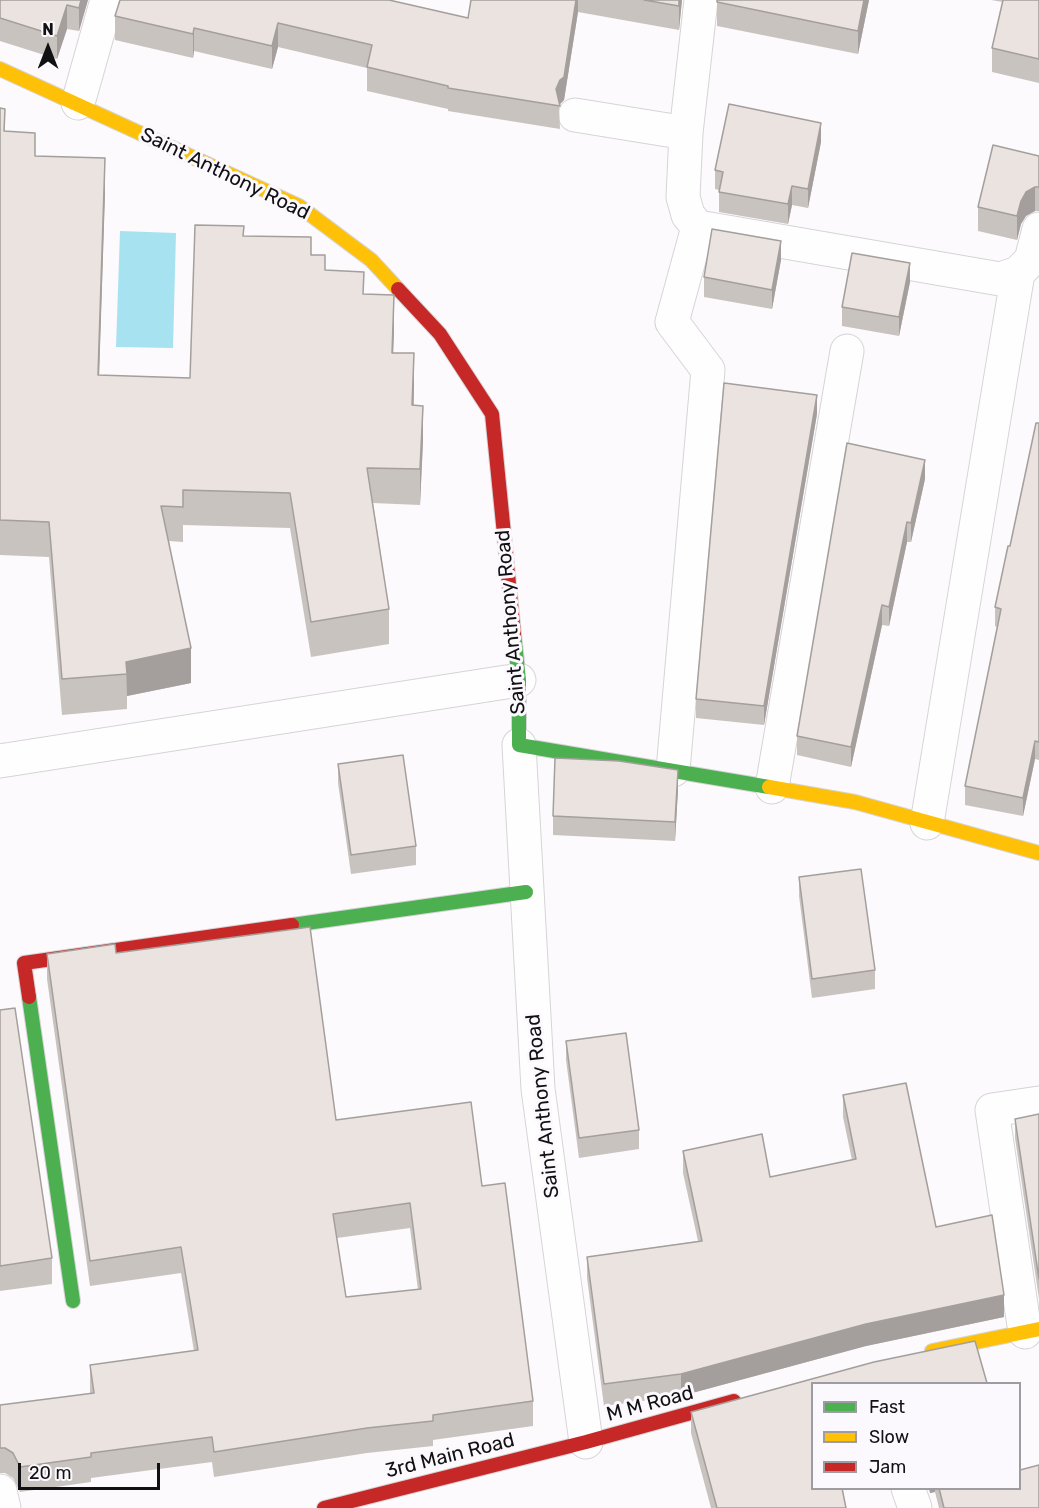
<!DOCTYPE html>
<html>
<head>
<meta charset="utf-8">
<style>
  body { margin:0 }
  #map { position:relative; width:1039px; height:1508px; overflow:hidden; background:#fcfafd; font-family:Rubik,sans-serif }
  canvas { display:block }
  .legend { position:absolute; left:811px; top:1382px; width:210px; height:108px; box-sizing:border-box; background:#fcf9fe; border:2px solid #9e9ca0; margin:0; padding:8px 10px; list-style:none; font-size:18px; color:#111012 }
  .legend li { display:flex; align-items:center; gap:12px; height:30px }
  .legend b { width:30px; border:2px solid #9e9ca0 }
  .north { position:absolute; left:18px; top:18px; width:60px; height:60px; -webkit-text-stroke:4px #fcf9fe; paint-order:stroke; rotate:0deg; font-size:16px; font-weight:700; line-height:24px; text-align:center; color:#111012 }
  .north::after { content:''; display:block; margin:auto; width:21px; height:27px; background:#111012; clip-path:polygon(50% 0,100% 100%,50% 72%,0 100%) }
  .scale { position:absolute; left:18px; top:1463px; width:142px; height:27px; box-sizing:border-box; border:3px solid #111012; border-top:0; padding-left:8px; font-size:18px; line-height:21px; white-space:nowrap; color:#111012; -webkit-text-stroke:4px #fcf9fe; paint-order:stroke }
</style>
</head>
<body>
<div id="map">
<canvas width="1039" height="1508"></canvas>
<ul class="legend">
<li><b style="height:8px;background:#4caf50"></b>Fast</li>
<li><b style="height:8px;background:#ffc107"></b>Slow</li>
<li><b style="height:8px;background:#c62828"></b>Jam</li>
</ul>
<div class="north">N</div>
<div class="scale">20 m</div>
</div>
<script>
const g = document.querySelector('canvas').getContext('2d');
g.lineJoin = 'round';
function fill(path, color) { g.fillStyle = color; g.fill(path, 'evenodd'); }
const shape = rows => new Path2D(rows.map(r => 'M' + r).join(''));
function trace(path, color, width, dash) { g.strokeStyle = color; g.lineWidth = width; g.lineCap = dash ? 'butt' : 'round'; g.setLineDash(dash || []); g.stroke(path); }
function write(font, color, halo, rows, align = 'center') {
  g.font = font + ' Rubik,sans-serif'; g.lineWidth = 6; g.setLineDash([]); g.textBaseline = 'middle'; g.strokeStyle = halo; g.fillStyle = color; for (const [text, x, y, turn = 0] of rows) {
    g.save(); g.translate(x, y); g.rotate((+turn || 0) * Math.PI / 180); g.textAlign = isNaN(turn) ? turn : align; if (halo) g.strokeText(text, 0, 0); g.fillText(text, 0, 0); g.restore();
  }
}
const water = shape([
  [120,231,176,233,173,348,116,347]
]);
const street = shape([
  [701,0,686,133,683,197,688,215,698,227,1000,279,1018,273,1031,260,1039,229],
  [78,103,107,0],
  [575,115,686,133],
  [519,745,538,1089,586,1442],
  [0,761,519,680],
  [673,770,708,370,672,322,698,227],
  [772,787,847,351],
  [927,823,1018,273],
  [1025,1332,992,1110,1039,1103],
  [908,1488,915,1508],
  [0,1491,4,1508]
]);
const fast = shape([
  [514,634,519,680,519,745,769,787],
  [292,925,526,892],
  [29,997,73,1301]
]);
const slow = shape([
  [0,69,299,206,371,260,398,289],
  [769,787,855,802,1039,853],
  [932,1351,1039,1329]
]);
const jam = shape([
  [398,289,440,334,492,414,514,634],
  [29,997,24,963,292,925],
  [324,1508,586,1442,734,1401]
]);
const wall = shape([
  [0,0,88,0,79,31,67,29,57,59,0,41],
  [471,0,682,0,679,30,578,12,564,100,559,105,560,129,448,111,448,109,367,91,367,68,278,47,272,69,194,51,193,58,115,40,115,16,468,18],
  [717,0,869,0,858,54,717,26],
  [991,0,1039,0,1039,83,992,72,992,48,1003,2],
  [0,108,5,131,35,156,105,193,99,375,190,378,244,236,311,255,325,270,364,294,394,330,393,353,414,388,414,406,423,441,420,505,373,503,389,609,389,644,311,657,290,528,183,525,183,542,169,541,191,683,127,696,127,709,62,715,49,557,0,555],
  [821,142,808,208,792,205,788,224,719,212,719,190,715,189,715,170],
  [1039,156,1039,211,1035,211,1026,216,1021,224,1017,240,978,231,978,207],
  [781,260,772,309,704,297,704,277],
  [910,282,899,336,842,326,842,307],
  [817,414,764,725,696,718,696,699],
  [1039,423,1039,760,1035,759,1023,816,965,805,965,786,997,627,995,626,995,607,1010,546],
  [925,479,911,542,907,542,889,626,882,625,851,767,797,755,797,736],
  [338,764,416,846,416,865,351,874,338,783],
  [678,790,675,841,553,835,553,816],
  [799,877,875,970,875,989,812,998,799,896],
  [116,953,336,1120,482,1186,533,1401,533,1426,433,1440,433,1446,367,1453,214,1477,212,1462,91,1478,91,1482,20,1492,13,1478,5,1473,0,1473,0,1405,90,1394,90,1365,194,1351,181,1273,90,1286,47,979,47,954],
  [410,1228,418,1290,346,1297,337,1238],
  [0,1010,52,1258,52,1284,0,1291],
  [566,1041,639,1130,639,1149,579,1158,566,1060],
  [843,1095,936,1227,1004,1317,866,1346,681,1396,604,1406,587,1278,587,1257,698,1241,683,1173,683,1151,770,1177,852,1160,843,1117],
  [1039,1114,1039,1299,1015,1138,1015,1119],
  [813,1383,846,1508,711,1508,691,1433,691,1412],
  [928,1488,1020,1488,1039,1508,939,1508,935,1492,930,1493]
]);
const shadedWall = shape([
  [81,0,88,0,79,31,79,8],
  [576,0,578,0,578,12,564,100,560,104,559,106,556,89],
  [679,0,682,0,679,30],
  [864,0,869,0,858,54,858,31],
  [67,5,67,29,57,59,57,36],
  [278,23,278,47,272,69,272,46],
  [194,28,194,51,193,58,193,34],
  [821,123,821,142,808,208,808,189],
  [105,158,105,193,98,410,98,375],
  [792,186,792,205,788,224,788,204],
  [1035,187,1035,211,1026,216,1021,224,1017,240,1017,216,1021,201,1026,192],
  [781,241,781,260,772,309,772,290],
  [910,263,910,282,899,336,899,317],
  [394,295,394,330,392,388,392,353],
  [414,353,414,388,412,441,412,405],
  [817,395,817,414,764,725,764,706],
  [423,406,423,441,420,505,420,469],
  [925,460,925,479,911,542,911,523],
  [907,522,907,542,889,626,889,607],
  [882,605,882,625,851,767,851,747],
  [191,648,191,683,127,696,126,662],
  [1035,741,1035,759,1023,816,1023,798],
  [678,770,678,790,675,841,675,822],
  [1004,1295,1004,1317,866,1346,681,1396,681,1374,866,1324],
  [930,1488,935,1488,935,1492,930,1493]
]);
const building = shape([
  [0,0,81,0,79,8,67,5,57,36,0,18,0,0],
  [120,0,389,0,468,18,471,0,576,0,564,77,560,80,556,89,560,106,448,88,448,86,367,67,372,45,278,23,272,46,194,28,193,34,115,16,120,0],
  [644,0,679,0,679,6,644,0],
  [717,0,864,0,858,31,717,2,717,0],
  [1003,0,1039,0,1039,59,992,48,1003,0],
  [729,104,821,123,808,189,792,186,788,204,719,192,723,172,715,170,729,104],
  [0,108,5,109,4,131,35,133,35,156,105,158,98,375,190,378,195,225,244,226,243,236,311,237,311,255,325,255,325,270,364,272,363,294,394,295,392,353,414,353,412,405,423,406,420,469,367,468,389,609,311,622,290,493,183,490,183,507,161,506,191,648,126,662,127,674,62,679,49,522,0,520,0,108],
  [993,145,1039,156,1039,187,1035,187,1026,192,1021,201,1017,216,978,207,993,145],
  [712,229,781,241,772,290,704,277,712,229],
  [852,253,910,263,899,317,842,307,852,253],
  [724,383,817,395,764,706,696,699,724,383],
  [1036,423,1039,423,1039,742,1035,741,1023,798,965,786,1001,609,995,607,1008,546,1010,546,1036,423],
  [847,443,925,460,911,523,907,522,889,607,882,605,851,747,797,736,847,443],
  [403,755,416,846,351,855,338,764,403,755],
  [555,758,619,761,678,770,675,822,553,816,555,758],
  [861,869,875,970,812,979,799,877,861,869],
  [310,927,336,1120,471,1102,482,1186,505,1183,533,1401,433,1415,433,1421,367,1428,214,1452,212,1437,91,1453,91,1457,20,1467,13,1453,5,1448,0,1448,0,1405,94,1393,90,1365,198,1350,181,1247,90,1261,47,954,115,944,116,953,310,927],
  [410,1203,421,1289,346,1297,333,1214,410,1203],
  [15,1008,52,1258,0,1266,0,1010,15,1008],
  [626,1033,639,1130,579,1138,566,1041,626,1033],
  [906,1083,936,1227,992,1215,1004,1295,866,1324,681,1374,604,1384,587,1257,702,1241,683,1151,762,1134,770,1177,856,1159,843,1095,906,1083],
  [1039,1114,1039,1279,1015,1119,1039,1114],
  [975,1341,987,1383,813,1383,813,1488,842,1488,846,1508,717,1508,691,1412,874,1362,975,1341],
  [1039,1465,1039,1508,944,1508,939,1488,1020,1488,1020,1470,1039,1465]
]);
const streetNames = [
  ["Saint Anthony Road",225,174,26],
  ["Saint Anthony Road",511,622,-95],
  ["Saint Anthony Road",543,1106,-96],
  ["M M Road",650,1404,-15],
  ["3rd Main Road",450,1456,-14]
];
fill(water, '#a7e2f0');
trace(street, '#d6d4d6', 35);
trace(fast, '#d6d4d6', 16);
trace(slow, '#d6d4d6', 16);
trace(jam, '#d6d4d6', 16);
trace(street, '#fffeff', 33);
trace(fast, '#4caf50', 14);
trace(slow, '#ffc107', 14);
trace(jam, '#c62828', 14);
fill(wall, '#c9c3c0');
fill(shadedWall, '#a49f9c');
fill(building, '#eae3df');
trace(building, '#a49f9c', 1.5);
write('20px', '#111012', '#fcf9fe', streetNames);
</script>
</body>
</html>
